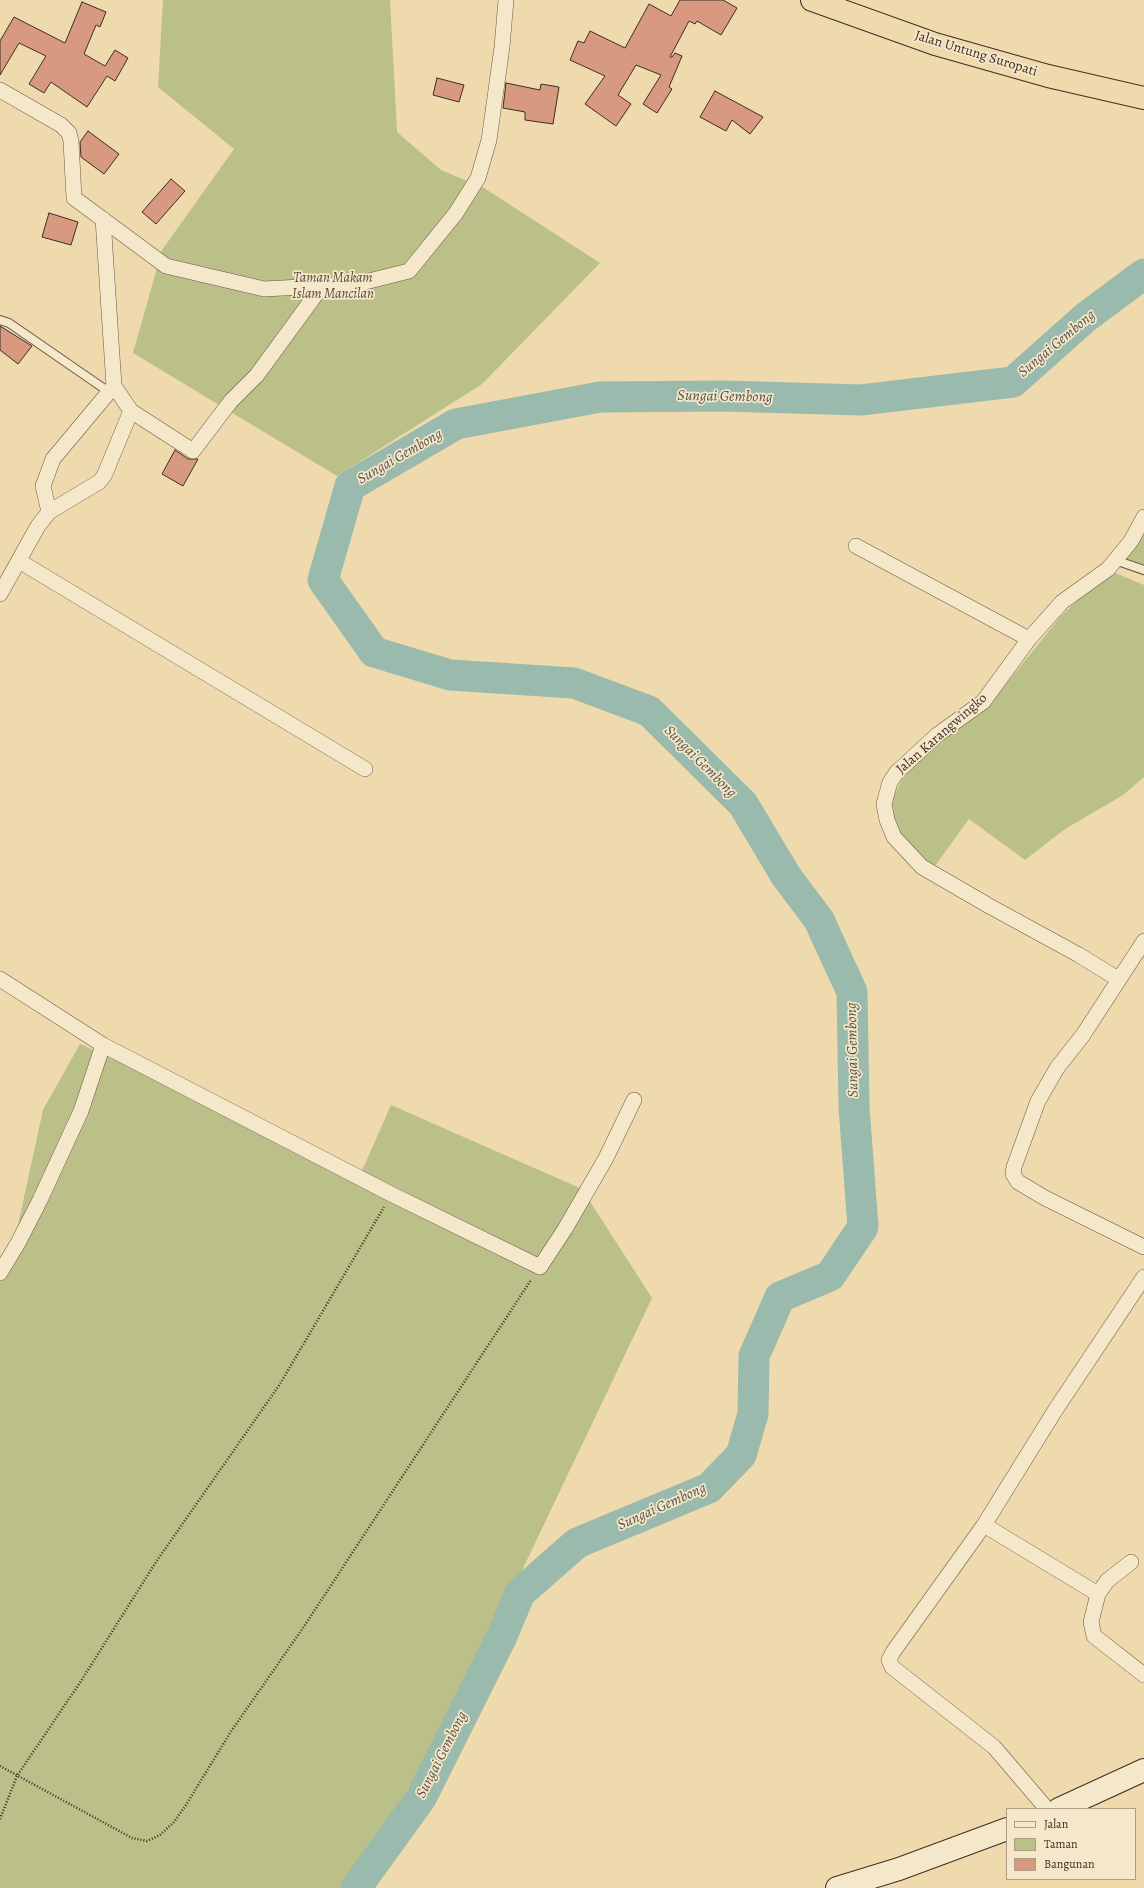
<!DOCTYPE html>
<html>
<head>
<meta charset="utf-8">
<style>
  body { margin:0 }
  #map { position:relative; width:1144px; height:1888px; overflow:hidden; background:#eedaad; font-family:Alegreya,serif }
  canvas { display:block }
  .legend { position:absolute; left:1006px; top:1808px; width:130px; height:72px; box-sizing:border-box; background:#f4e7ca; border:1px solid #ac9c88; margin:0; padding:5px 7px; list-style:none; font-size:12px; color:#402c25 }
  .legend li { display:flex; align-items:center; gap:8px; height:20px }
  .legend b { width:20px; border:1px solid #ac9c88 }
</style>
</head>
<body>
<div id="map">
<canvas width="1144" height="1888"></canvas>
<ul class="legend">
<li><b style="height:5px;background:#f4e7ca"></b>Jalan</li>
<li><b style="height:11px;background:#bbbf88"></b>Taman</li>
<li><b style="height:11px;background:#d79a80"></b>Bangunan</li>
</ul>
</div>
<script>
const g = document.querySelector('canvas').getContext('2d');
g.lineJoin = 'round';
function fill(path, color) { g.fillStyle = color; g.fill(path, 'evenodd'); }
const shape = rows => new Path2D(rows.map(r => 'M' + r).join(''));
function trace(path, color, width, dash) { g.strokeStyle = color; g.lineWidth = width; g.lineCap = dash ? 'butt' : 'round'; g.setLineDash(dash || []); g.stroke(path); }
function write(font, color, halo, rows, align = 'center') {
  g.font = font + ' Alegreya,serif'; g.lineWidth = 3.5; g.setLineDash([]); g.textBaseline = 'middle'; g.strokeStyle = halo; g.fillStyle = color; for (const [text, x, y, turn = 0] of rows) {
    g.save(); g.translate(x, y); g.rotate((+turn || 0) * Math.PI / 180); g.textAlign = isNaN(turn) ? turn : align; if (halo) g.strokeText(text, 0, 0); g.fillText(text, 0, 0); g.restore();
  }
}
const green = shape([
  [163,0,390,0,397,132,441,170,484,188,600,263,482,384,337,476,133,353,162,250,234,149,158,87],
  [1144,533,1144,576,1120,567],
  [1113,572,1144,585,1144,777,1123,795,1065,829,1025,860,969,819,932,870,899,839,890,804,904,775,944,738,986,709,1061,616,1090,589],
  [80,1044,361,1173,391,1105,582,1189,652,1298,453,1715,348,1888,0,1888,0,1266,13,1248,43,1110]
]);
const river = shape([
  [356,1888,421,1798,502,1636,520,1593,577,1543,709,1488,741,1455,753,1414,754,1356,780,1297,830,1276,863,1227,854,1107,852,992,819,920,786,876,743,804,649,711,574,683,450,675,374,652,323,580,350,486,456,424,600,397,724,396,861,400,1013,382,1086,317,1144,274]
]);
const building = shape([
  [680,0,723,0,737,8,721,35,697,21,695,24,689,21,670,57,672,57,675,53,682,56,669,87,672,89,657,113,643,104,661,75,636,65,618,95,631,104,616,126,585,104,605,76,570,60,578,41,584,43,590,31,625,48,649,4,671,16,680,0],
  [82,2,106,12,100,27,96,25,84,54,105,66,115,50,128,58,115,81,107,76,87,107,51,82,44,93,29,84,46,56,19,43,0,75,0,41,14,17,65,43,82,2],
  [437,78,464,85,459,102,433,95,437,78],
  [506,83,540,90,541,84,559,87,553,124,525,120,525,112,503,108,506,83],
  [715,91,763,117,750,134,732,120,726,131,700,117,715,91],
  [88,131,119,154,104,174,81,157,80,142,88,131],
  [171,179,185,191,156,224,142,212,171,179],
  [49,213,78,222,71,245,42,237,49,213],
  [0,326,32,346,18,364,0,350,0,326],
  [175,450,188,459,198,459,183,486,162,474,175,450]
]);
const path = shape([
  [0,1766,132,1838,147,1841,160,1835,174,1822,186,1805,230,1733,305,1625,531,1280],
  [0,1819,17,1776,81,1681,156,1562,280,1384,384,1207]
]);
const lane = shape([
  [0,320,9,323,109,392],
  [1115,560,1144,570]
]);
const street = shape([
  [0,90,61,125,69,133,71,141,74,198,166,266,264,289,357,284,409,271,456,213,478,178,489,140,502,47,506,0],
  [114,386,131,411,193,451,231,401,257,375,322,286],
  [49,512,43,486,53,459,114,386,103,219],
  [856,546,1029,639],
  [19,561,365,769],
  [0,594,38,526,49,512,99,482,104,476,131,411],
  [1144,941,1083,1035,1057,1068,1038,1101,1014,1167,1013,1174,1018,1182,1045,1198,1144,1247],
  [0,979,103,1045,391,1194,540,1267,565,1229,606,1158,634,1100],
  [1118,979,1079,955,991,907,922,867,894,837,887,820,884,804,890,782,897,772,937,735,983,702,1029,639,1062,602,1108,569,1131,541,1144,517],
  [0,1273,18,1243,40,1200,81,1111,103,1045],
  [984,1525,1098,1594],
  [1131,1562,1107,1581,1098,1594,1091,1622,1094,1636,1144,1675],
  [1047,1809,994,1747,892,1667,889,1660,893,1652,984,1525,1056,1409,1144,1277]
]);
const secondary = shape([
  [1059,1809,1144,1770],
  [837,1888,899,1869,1007,1829]
]);
const highway = shape([
  [812,0,935,44,1048,76,1144,98]
]);
const streetNames = [
  ["Jalan Untung Suropati",976,54,17],
  ["Jalan Karangwingko",942,734,-41]
];
const parkNames = [
  ["Taman Makam",333,279],
  ["Islam Mancilan",333,295]
];
const waterNames = [
  ["Sungai Gembong",1057,344,-40],
  ["Sungai Gembong",725,397,1],
  ["Sungai Gembong",400,457,-30],
  ["Sungai Gembong",700,762,45],
  ["Sungai Gembong",853,1050,-91],
  ["Sungai Gembong",662,1507,-24],
  ["Sungai Gembong",442,1755,-63]
];
fill(green, '#bbbf88');
trace(river, '#99baac', 31);
fill(building, '#d79a80');
trace(building, '#402c25', 1);
trace(lane, '#6c5847', 10);
trace(street, '#6c5847', 16);
trace(secondary, '#402c25', 24);
trace(highway, '#402c25', 24);
trace(path, '#402c25', 2.5, [1, 2]);
trace(lane, '#f4e7ca', 8);
trace(street, '#f4e7ca', 15);
trace(secondary, '#f4e7ca', 22);
trace(highway, '#eedaad', 22);
write('14px', '#402c25', '#f4e7ca', streetNames);
write('italic 14px', '#594939', '#f4e7ca', parkNames);
write('italic 15px', '#565047', '#f4e7ca', waterNames);
</script>
</body>
</html>
